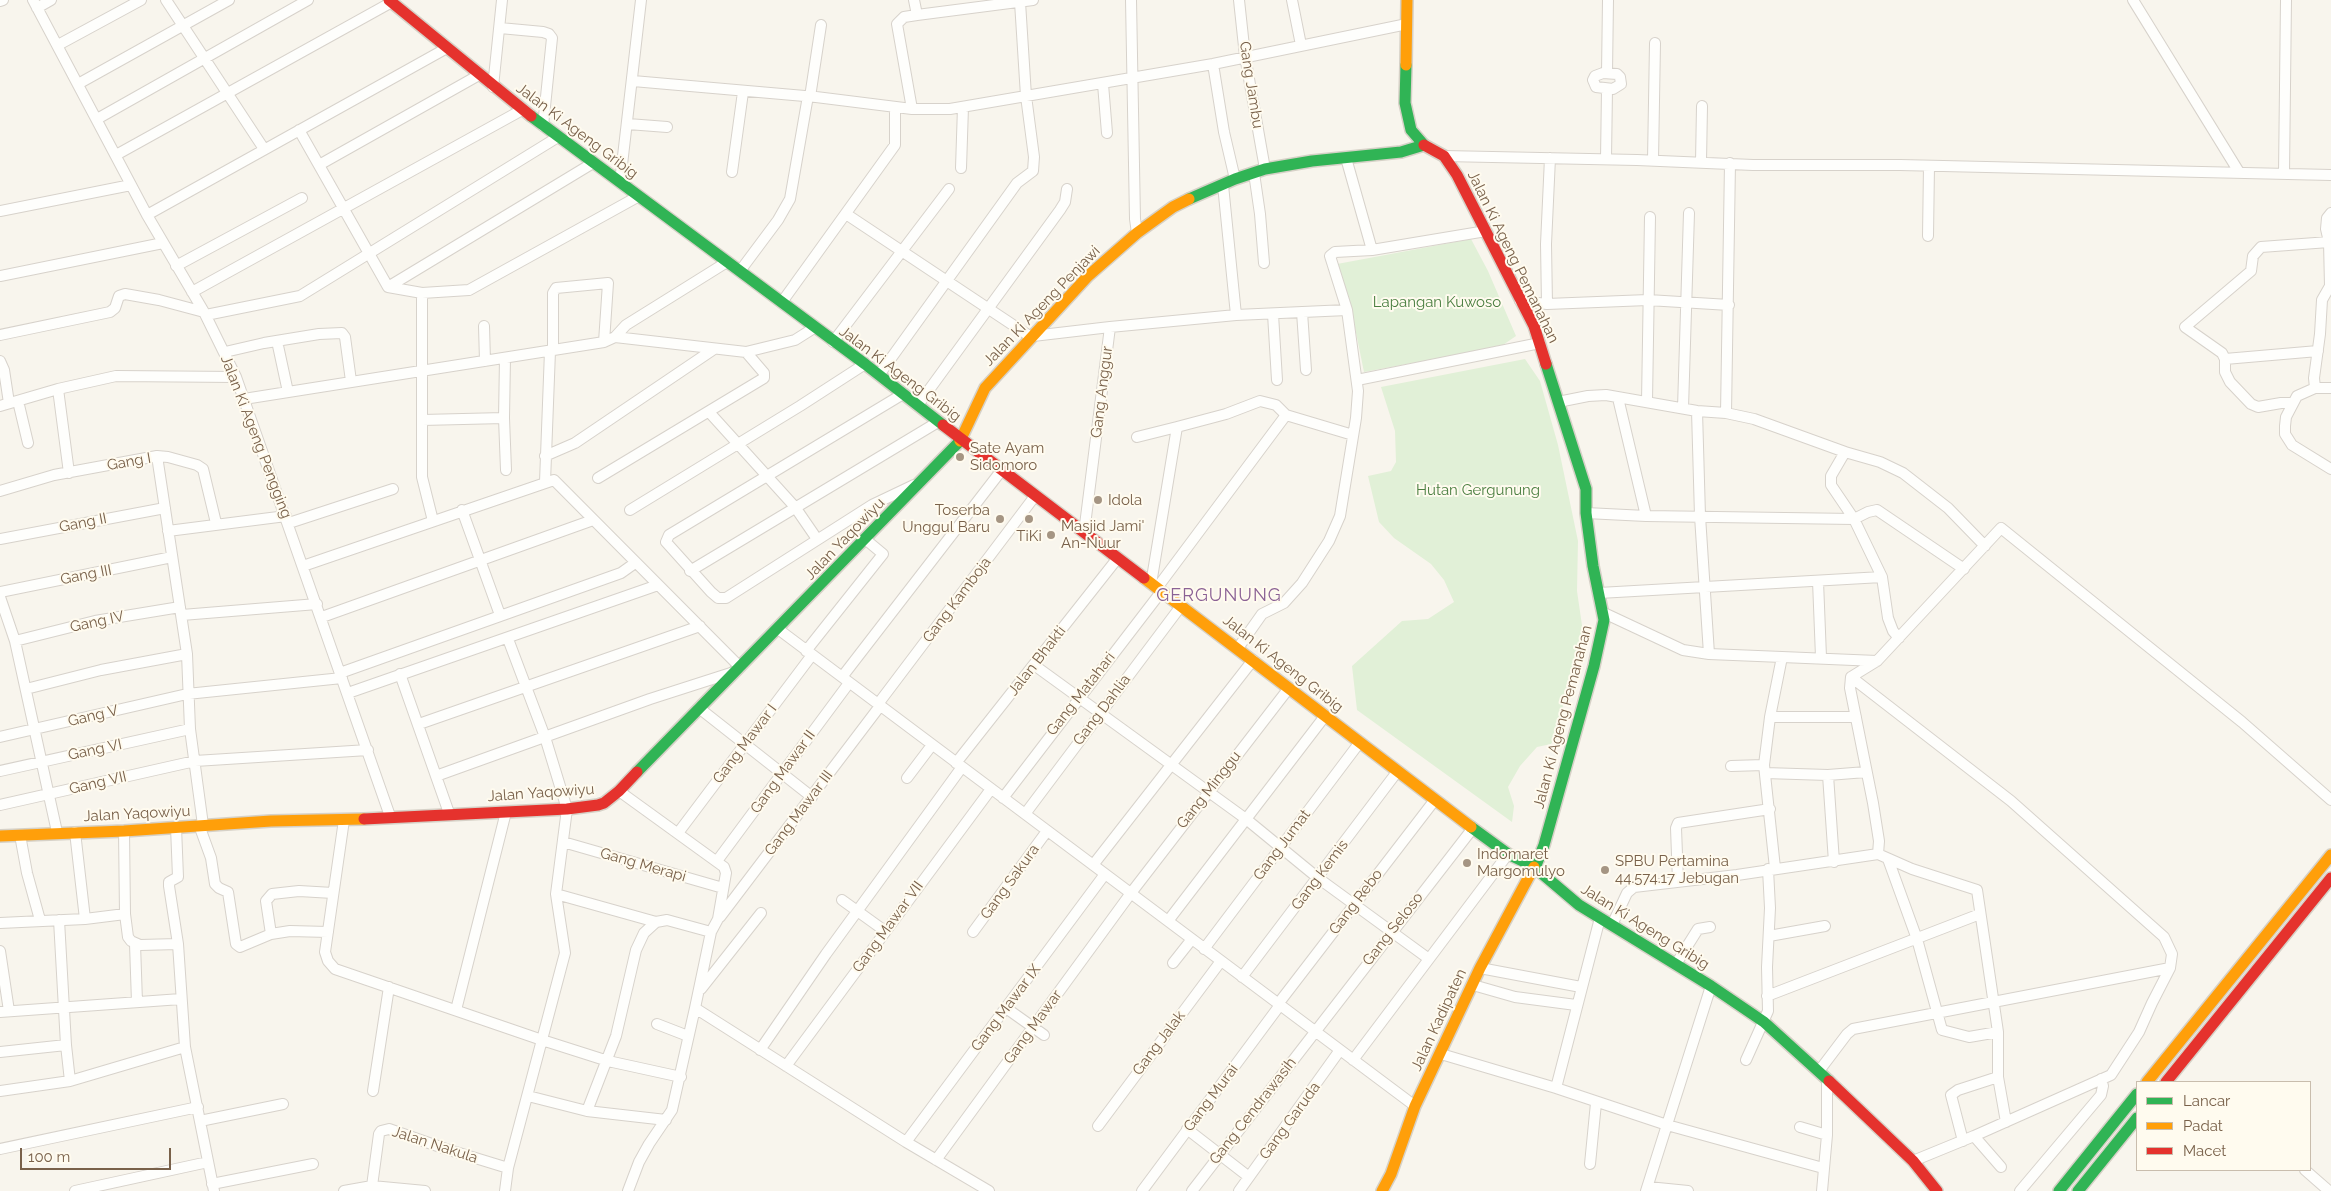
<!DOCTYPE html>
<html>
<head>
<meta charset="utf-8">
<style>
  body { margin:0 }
  #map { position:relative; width:2331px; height:1191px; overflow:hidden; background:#f8f5ed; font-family:Raleway,sans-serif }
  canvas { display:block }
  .legend { position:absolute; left:2136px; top:1081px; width:175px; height:90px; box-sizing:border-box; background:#fffbef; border:1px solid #c9bdad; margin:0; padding:6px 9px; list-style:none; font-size:15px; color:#79614a }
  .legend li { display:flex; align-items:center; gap:10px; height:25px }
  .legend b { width:25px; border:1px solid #c9bdad }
  .scale { position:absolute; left:20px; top:1148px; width:151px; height:22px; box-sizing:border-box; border:2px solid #79614a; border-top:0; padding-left:6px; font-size:15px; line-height:18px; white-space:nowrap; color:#79614a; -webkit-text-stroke:4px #fffbef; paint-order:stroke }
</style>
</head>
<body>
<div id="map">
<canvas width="2331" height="1191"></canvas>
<ul class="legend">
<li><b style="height:6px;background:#30b455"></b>Lancar</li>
<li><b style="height:6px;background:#ff9f0a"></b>Padat</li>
<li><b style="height:6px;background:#e5322d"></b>Macet</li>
</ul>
<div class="scale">100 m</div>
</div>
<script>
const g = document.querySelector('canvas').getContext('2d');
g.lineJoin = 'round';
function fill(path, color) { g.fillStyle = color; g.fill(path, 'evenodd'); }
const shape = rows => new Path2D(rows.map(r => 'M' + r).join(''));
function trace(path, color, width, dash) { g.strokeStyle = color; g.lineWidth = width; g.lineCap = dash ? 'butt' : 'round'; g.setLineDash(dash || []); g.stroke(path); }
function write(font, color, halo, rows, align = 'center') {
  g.font = font + ' Raleway,sans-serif'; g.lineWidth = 4; g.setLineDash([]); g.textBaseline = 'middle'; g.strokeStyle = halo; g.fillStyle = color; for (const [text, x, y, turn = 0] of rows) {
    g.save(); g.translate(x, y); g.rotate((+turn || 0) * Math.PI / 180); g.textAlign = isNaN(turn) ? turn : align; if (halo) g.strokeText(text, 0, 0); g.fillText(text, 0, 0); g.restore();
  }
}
const green = shape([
  [1471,239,1488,271,1516,336,1500,347,1364,372,1352,313,1337,264],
  [1525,359,1540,381,1558,445,1578,541,1577,591,1584,639,1561,712,1558,732,1551,744,1537,747,1520,766,1508,787,1514,806,1512,822,1357,710,1352,666,1402,621,1428,619,1454,602,1444,580,1431,564,1394,538,1379,522,1368,476,1391,471,1396,462,1395,431,1381,387]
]);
const street = shape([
  [33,0,147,215,204,312,236,377,390,816],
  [166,0,264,149],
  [1131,0,1135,219,1137,233],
  [1239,0,1245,56,1265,169],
  [1292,0,1301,45],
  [2133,0,2239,172],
  [0,1,3,0],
  [37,8,51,0],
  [917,15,1033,0],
  [500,28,543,32,549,34,552,38,543,126],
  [58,45,141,0],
  [1213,64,1224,132,1235,179],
  [1603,73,1617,74,1620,77,1621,84,1613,89,1596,87,1593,80,1595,76,1603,73],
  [1607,73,1608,0],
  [633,81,816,97,912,109,950,109,1213,64,1407,24],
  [78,84,229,0],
  [1103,84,1107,133],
  [493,87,502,0],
  [810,97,821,25],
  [912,109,897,24,904,17,917,15,914,0],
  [97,119,308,0],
  [628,124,667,127],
  [299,130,388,287],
  [116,155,392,2],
  [1444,156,1637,160,1753,165,1900,165,2331,175],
  [1346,158,1372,250],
  [1606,159,1607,89],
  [1653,160,1655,43],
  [1701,162,1702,106],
  [319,165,479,75],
  [961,168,963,107],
  [732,172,743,92],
  [1254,173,1260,214,1264,263],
  [2284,174,2286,0],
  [620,182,641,0],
  [1223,185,1236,315],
  [0,211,131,185],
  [2331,213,2327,218,2326,229,2329,242,2330,286,2322,300,2320,334,2314,378,2315,388,2297,396,2286,417,2285,426,2285,434,2292,445,2331,469],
  [846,214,1031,337],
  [147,215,447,48],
  [1928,236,1929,166],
  [176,266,302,198],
  [740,271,778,220,790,199,808,96],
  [0,276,163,243],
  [388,287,422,293,469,290,639,196],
  [388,287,593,163],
  [192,292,522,110],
  [422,293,422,477,433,521],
  [1520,301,1547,304,1648,300,1729,305],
  [782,302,895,145,895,107],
  [1547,304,1546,244,1550,158],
  [1302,312,1306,370],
  [1273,314,1277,380],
  [206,315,300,296,558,137],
  [484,326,485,361],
  [1110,327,1236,315,1347,310],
  [0,335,110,312,115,308,119,296,125,294,159,300,204,312],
  [1033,336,1110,327,1084,533],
  [615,337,626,325,727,262],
  [277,341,288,392],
  [833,342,949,189],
  [553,350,553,293,556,288,608,283,604,342],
  [225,352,264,343,319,334,342,333,345,337,351,381],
  [505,358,504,418,506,470],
  [2225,359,2318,351],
  [0,361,4,370,9,403],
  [879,375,1017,183,1033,171,1034,157,1026,96,1020,2],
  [1357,380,1540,343],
  [2315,388,2331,388],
  [58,389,69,473],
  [903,394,669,535,666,542,711,592,718,598,726,598,872,505,914,485],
  [1618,398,1646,516],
  [244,399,604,342,615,337,746,352,795,340,814,328],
  [18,401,28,443],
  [1647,401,1650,217],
  [1558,402,1588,396,1606,395,1697,411,1726,413,1730,163],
  [2292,403,2281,403,2258,407,2251,404,2230,382,2225,372,2225,359,2222,353,2185,327,2251,271,2253,256,2261,247,2329,242],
  [918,405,1060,210,1065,202,1067,189],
  [0,406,58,389,116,376,236,377],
  [1683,408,1689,213],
  [1697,411,1700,516,1709,654,1782,657],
  [709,412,795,507,817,539],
  [1726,413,1754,419,1845,452],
  [422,420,504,418],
  [1137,437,1177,427],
  [157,456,187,654,190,729,203,825],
  [545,456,575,443,714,349],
  [598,478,764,378,764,373,746,352],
  [545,482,550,351],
  [0,491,54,475,157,456,168,457,197,465,203,469,216,523],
  [462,510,500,615],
  [630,510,800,406,865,364],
  [1586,513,1646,516,1854,519,1882,577],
  [289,523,393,489],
  [168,531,286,516],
  [0,539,165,508],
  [303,566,554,480,740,667],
  [1964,569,1877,510,1868,512,1854,519,1831,485,1831,476,1845,452,1880,462,1903,473,1948,508,1985,546],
  [690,571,938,422],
  [1818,581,1821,657],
  [1151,584,1177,427,1226,414,1260,401,1276,405,1286,415,1353,435],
  [1157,588,1286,415],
  [0,592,172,557],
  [1599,593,1882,577,1888,618,1893,631,1899,638],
  [0,597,15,641,57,832],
  [1604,613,1683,650,1709,654],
  [182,615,317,604],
  [322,617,593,520],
  [778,629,1415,1106],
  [15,641,95,621,180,607],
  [1238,648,1262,614,1284,603,1302,583,1329,541,1340,516,1356,418,1358,391,1347,310,1330,256,1335,252,1372,250,1486,231],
  [806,651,883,554,865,539],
  [1034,665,1246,819,1318,878,1429,959],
  [340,673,621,573,635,563],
  [400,674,449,813],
  [842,677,1001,471],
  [1851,677,2011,801,2164,937,2172,954,2170,968,2152,1003,2139,1032,2111,1075,1974,1136,1913,1161],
  [26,689,101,670,187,654],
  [348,693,658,585],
  [878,704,1035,496],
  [699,708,812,797],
  [1770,717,1782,657,1877,661],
  [419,724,700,626],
  [0,737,187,694,342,678],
  [956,763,1117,559],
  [1731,766,1764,765],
  [0,771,190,729],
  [1765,773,1828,775,1866,772],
  [1828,775,1834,862],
  [436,776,650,699,734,672],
  [907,778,932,745],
  [619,791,724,867,726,873,718,919,711,932,695,1008],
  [1003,798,1161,592],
  [0,805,195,761,368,750],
  [1025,814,1181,606],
  [344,820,325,952,328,961,335,969,542,1040,608,1061,681,1077],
  [199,825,211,858,215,884,219,888,228,892,236,944,240,947,271,934],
  [176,827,178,877,169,882,169,886,178,944],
  [124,831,125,914,128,937,131,941,140,945,178,944,185,1047,214,1191],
  [75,832,85,919],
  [678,833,812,655],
  [20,835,27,873,40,920],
  [563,842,723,888],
  [1888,859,1917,939,1942,1030,1969,1037,1998,1032],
  [717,861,849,683],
  [1093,865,1253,660],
  [1775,868,1764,765,1770,717,1856,717],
  [1678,881,1676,828,1678,823,1770,809],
  [556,894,656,922],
  [842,900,885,931],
  [720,917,880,706],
  [59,920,66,1045],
  [1168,921,1325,716],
  [0,923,85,919,125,914],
  [1612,925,1627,893,1634,887,1737,875,1878,854],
  [328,932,290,931,271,934,266,901,272,894,299,891,333,893],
  [973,932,1047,831],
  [1769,936,1825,926],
  [135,944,137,1002],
  [1204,949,1360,742],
  [0,951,9,1011],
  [1173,963,1192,939],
  [1676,964,1698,929,1710,927],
  [1480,968,1581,987],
  [1242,977,1397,772],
  [1473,985,1515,997,1576,1005],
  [701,989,761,913],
  [1767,996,1980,914],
  [1278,1004,1434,801],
  [1006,1008,1044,1035],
  [456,1010,506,812],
  [0,1012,181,999],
  [657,1024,688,1036],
  [760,1050,826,954,962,767],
  [0,1052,66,1045,70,1081,0,1091],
  [1441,1054,1556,1088,1667,1125,1823,1168],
  [1353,1060,1508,854],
  [1746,1060,1768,1011,1767,967,1770,908,1768,869],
  [786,1066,991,789],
  [1819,1071,1847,1034,1853,1029,2170,968],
  [70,1081,185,1047],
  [1556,1088,1600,918],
  [373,1091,389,987],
  [528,1096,587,1111,666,1120],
  [587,1111,616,1036,636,950,644,933,656,922,667,920,711,932],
  [200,1121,283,1104],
  [2006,1122,1998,1077,1998,1032,1977,890,1912,869,1878,854,1879,841,1873,803,1850,688,1851,677,1877,661,2001,528,2242,722,2331,800],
  [1098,1126,1221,961],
  [1800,1127,1827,1135],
  [1187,1129,1249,1177],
  [1974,1136,2001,1167],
  [1963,1141,1951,1095,1958,1090,1998,1077],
  [906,1142,1105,874],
  [0,1149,198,1107],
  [936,1160,1131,893,1289,688],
  [1590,1164,1596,1103],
  [2305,1170,2329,1191],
  [212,1184,313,1164],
  [1648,1187,1688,1191],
  [75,1191,208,1162],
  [344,1191,372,1186],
  [425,1191,372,1186,379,1134,381,1131,389,1129,446,1149,508,1168],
  [505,1191,508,1168,565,953,556,894,567,809,545,737,508,639],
  [628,1191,639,1162,649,1144,672,1110,695,1008,906,1142,989,1191],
  [1142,1191,1280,1005],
  [1192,1191,1473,828],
  [1239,1191,1340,1050],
  [1646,1191,1711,986],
  [1822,1191,1827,1135,1827,1079],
  [2020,1191,2101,1095,2103,1086,2101,1079]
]);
const fast = shape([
  [531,116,865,364,943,425],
  [1189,199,1235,179,1265,169,1312,161,1401,152,1424,145,1411,130,1405,103,1406,65],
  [637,772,960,441],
  [1471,827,1508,854,1533,866,1579,905,1711,986,1764,1022,1829,1081],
  [1535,868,1544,845,1594,666,1604,620,1593,566,1586,513,1586,489,1546,364],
  [2059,1191,2137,1094],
  [2078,1191,2137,1118]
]);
const slow = shape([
  [1406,65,1407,0],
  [960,441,985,388,1088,276,1137,233,1173,207,1189,199],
  [1144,578,1471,827],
  [0,836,124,831,271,821,364,819],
  [2147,1082,2331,855],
  [1382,1191,1391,1174,1415,1106,1480,968,1534,867]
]);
const jam = shape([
  [389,0,531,116],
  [1424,145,1444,156,1457,175,1534,326,1546,364],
  [943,425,1144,578],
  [364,819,567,809,598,805,604,803,619,791,637,772],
  [1829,1081,1913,1161,1937,1191],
  [2166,1082,2331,878]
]);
const markers = [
  [960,457,5,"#a59583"],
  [1098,500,5,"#a59583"],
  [1000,519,5,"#a59583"],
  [1029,519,5,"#a59583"],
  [1051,535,5,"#a59583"],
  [1467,863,5,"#a59583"],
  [1605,870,5,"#a59583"]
];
const streetNames = [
  ["Gang Jambu",1251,85,81],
  ["Jalan Ki Ageng Gribig",577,131,37],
  ["Jalan Ki Ageng Pemanahan",1513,257,64],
  ["Jalan Ki Ageng Penjawi",1042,306,-46],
  ["Jalan Ki Ageng Gribig",900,374,37],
  ["Gang Anggur",1102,392,-83],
  ["Jalan Ki Ageng Pengging",256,437,69],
  ["Gang I",129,462,-10],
  ["Gang II",83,523,-11],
  ["Jalan Yaqowiyu",845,539,-46],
  ["Gang III",86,575,-11],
  ["Gang Kamboja",957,600,-53],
  ["Gang IV",97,622,-12],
  ["Jalan Bhakti",1037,661,-52],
  ["Jalan Ki Ageng Gribig",1283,664,38],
  ["Gang Matahari",1081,694,-52],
  ["Gang Dahlia",1102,710,-53],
  ["Gang V",93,716,-13],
  ["Jalan Ki Ageng Pemanahan",1563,717,-75],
  ["Gang Mawar I",745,744,-53],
  ["Gang VI",95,750,-12],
  ["Gang Mawar II",783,772,-54],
  ["Gang VII",98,783,-13],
  ["Gang Minggu",1209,790,-52],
  ["Jalan Yaqowiyu",541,793,-4],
  ["Gang Mawar III",799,813,-53],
  ["Jalan Yaqowiyu",137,814,-3],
  ["Gang Jumat",1282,845,-53],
  ["Gang Merapi",643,865,16],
  ["Gang Kemis",1320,875,-53],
  ["Gang Sakura",1010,882,-54],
  ["Gang Rebo",1356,902,-53],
  ["Gang Mawar VII",888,927,-54],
  ["Jalan Ki Ageng Gribig",1645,927,32],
  ["Gang Seloso",1393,929,-52],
  ["Gang Mawar IX",1006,1008,-53],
  ["Jalan Kadipaten",1439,1020,-65],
  ["Gang Mawar",1033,1027,-54],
  ["Gang Jalak",1159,1043,-53],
  ["Gang Murai",1211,1098,-53],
  ["Gang Cendrawasih",1253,1111,-52],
  ["Gang Garuda",1290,1121,-54],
  ["Jalan Nakula",435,1145,18]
];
const parkNames = [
  ["Lapangan Kuwoso",1437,302],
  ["Hutan Gergunung",1478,490]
];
const poiNames = [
  ["Sate Ayam",970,448],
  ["Sidomoro",970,465],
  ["Idola",1108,500],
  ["Toserba",990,510,"right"],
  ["Unggul Baru",990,527,"right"],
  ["Masjid Jami'",1061,526],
  ["An-Nuur",1061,543],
  ["TiKi",1029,536,"center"],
  ["Indomaret",1477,854],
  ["Margomulyo",1477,871],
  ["SPBU Pertamina",1615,861],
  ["44.574.17 Jebugan",1615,878]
];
const quarterNames = [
  ["GERGUNUNG",1219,596]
];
fill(green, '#e1f0d7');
trace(street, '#d7d2cb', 12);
trace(fast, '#d6d1c7', 14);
trace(slow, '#d6d1c7', 14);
trace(jam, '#d6d1c7', 14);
trace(street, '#fefefc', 10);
trace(fast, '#30b455', 11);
trace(slow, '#ff9f0a', 11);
trace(jam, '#e5322d', 11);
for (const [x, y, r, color] of markers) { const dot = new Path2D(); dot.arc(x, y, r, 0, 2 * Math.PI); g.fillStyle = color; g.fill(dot); trace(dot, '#fffbef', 2); }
write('15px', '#79614a', '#fffbef', streetNames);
write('15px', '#4b7f41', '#fffbef', parkNames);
write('15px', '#79614a', '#fffbef', poiNames, 'left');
g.letterSpacing = '1px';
write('18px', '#8b6295', '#fffbef', quarterNames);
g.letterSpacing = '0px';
</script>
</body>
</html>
